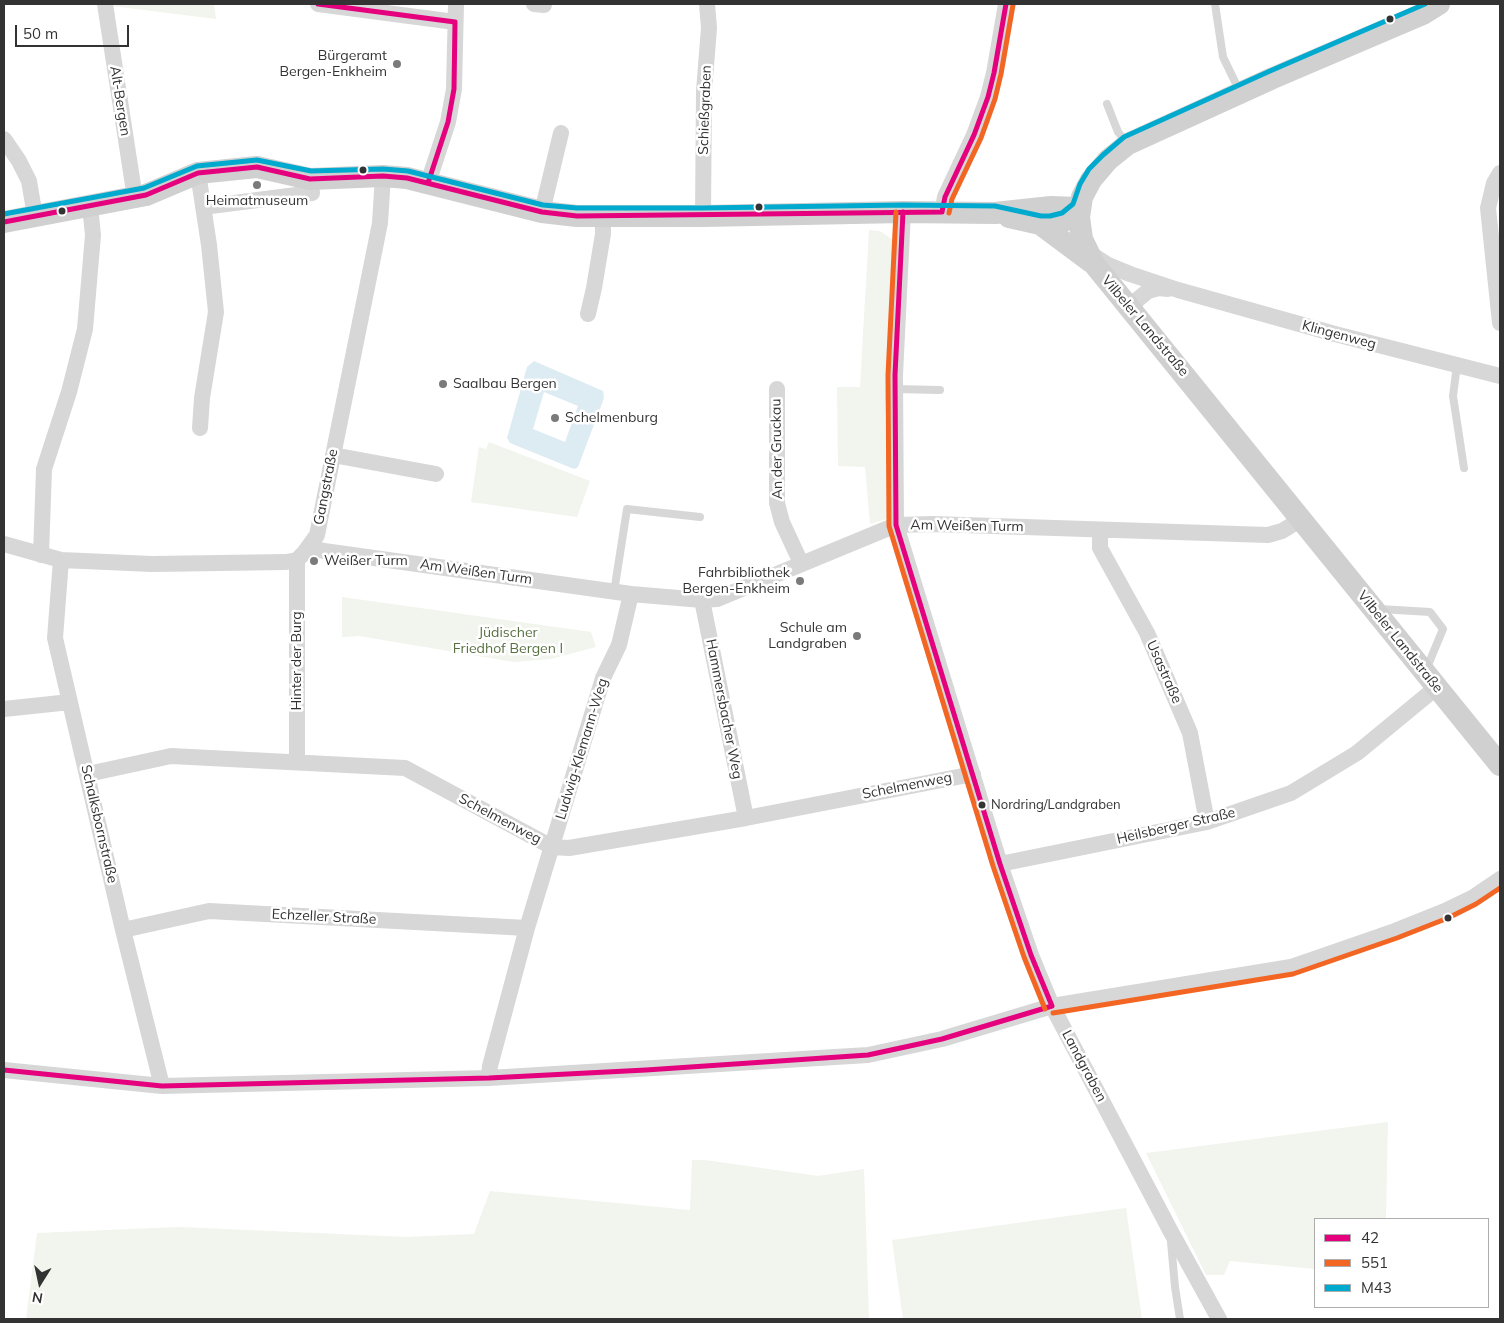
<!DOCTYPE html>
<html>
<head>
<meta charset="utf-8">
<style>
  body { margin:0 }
  #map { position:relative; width:1504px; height:1323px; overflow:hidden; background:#fff; font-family:Mulish,sans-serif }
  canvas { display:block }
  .frame { position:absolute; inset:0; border:5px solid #333; pointer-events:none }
  .legend { position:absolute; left:1314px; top:1218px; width:175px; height:90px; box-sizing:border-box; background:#fff; border:1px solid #adadad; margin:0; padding:6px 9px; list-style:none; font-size:15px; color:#333 }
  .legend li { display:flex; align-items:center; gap:10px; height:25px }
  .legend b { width:25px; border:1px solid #adadad }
  .north { position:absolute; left:15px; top:1258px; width:50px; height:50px; -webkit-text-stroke:4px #fff; paint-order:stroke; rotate:190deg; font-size:14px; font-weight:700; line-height:20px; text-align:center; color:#333 }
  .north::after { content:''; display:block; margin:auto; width:18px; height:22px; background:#333; clip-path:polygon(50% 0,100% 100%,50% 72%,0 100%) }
  .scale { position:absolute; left:15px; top:25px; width:114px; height:22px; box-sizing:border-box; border:2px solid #333; border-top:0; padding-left:6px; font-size:15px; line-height:18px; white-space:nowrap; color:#333; -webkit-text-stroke:4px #fff; paint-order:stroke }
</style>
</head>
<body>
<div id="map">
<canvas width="1504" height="1323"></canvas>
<div class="frame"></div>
<ul class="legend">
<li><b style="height:6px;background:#e5007d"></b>42</li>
<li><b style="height:6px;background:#f26522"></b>551</li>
<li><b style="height:6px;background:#00a9ce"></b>M43</li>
</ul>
<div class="north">N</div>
<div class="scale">50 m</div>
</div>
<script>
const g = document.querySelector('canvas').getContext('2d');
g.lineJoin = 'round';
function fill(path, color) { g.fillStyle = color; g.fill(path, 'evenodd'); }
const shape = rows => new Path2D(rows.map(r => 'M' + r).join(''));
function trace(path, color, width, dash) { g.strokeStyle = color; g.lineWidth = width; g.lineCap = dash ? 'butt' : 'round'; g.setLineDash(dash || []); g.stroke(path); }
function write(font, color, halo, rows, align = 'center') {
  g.font = font + ' Mulish,sans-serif'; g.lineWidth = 5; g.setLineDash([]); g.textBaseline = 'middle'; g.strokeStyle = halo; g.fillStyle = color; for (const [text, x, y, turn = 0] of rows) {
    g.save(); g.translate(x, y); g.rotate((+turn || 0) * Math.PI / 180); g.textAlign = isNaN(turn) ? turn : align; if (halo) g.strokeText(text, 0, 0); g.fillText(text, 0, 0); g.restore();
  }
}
const green = shape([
  [113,4,214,4,216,19,112,6],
  [869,230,880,231,895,241,885,415,887,519,870,524,865,467,838,466,837,387,860,387],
  [489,442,590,481,577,517,471,502,479,447,486,449],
  [342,597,591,632,596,647,551,659,514,662,359,636,342,637],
  [1388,1122,1386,1219,1315,1219,1315,1269,1230,1261,1224,1275,1206,1275,1146,1153],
  [692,1160,705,1160,818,1176,864,1169,869,1319,26,1319,37,1233,178,1227,407,1237,474,1234,490,1191,690,1210],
  [1126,1208,1142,1319,903,1319,892,1240]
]);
const water = shape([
  [534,361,603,391,604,398,578,467,574,469,510,443,507,438,527,367],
  [544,392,578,406,565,442,533,429]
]);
const lane = shape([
  [1215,4,1223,57,1240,92],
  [1107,104,1118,132,1127,143],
  [1457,365,1453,396,1464,468],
  [895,389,940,390],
  [614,592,627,509,700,517],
  [1380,609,1430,612,1443,629,1426,670],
  [1171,1242,1175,1287,1180,1319]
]);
const street = shape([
  [105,4,135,198],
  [318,4,455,22],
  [534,4,544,5],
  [4,139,19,161,29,181,35,216],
  [198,173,209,245,216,312,202,398,200,428],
  [1500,173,1494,183,1488,208,1500,323],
  [428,183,448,122,454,89,456,4],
  [203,207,312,193,310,179],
  [542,212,561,133],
  [903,212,895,375,896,525,1000,864,1031,955,1052,1006,1170,1230,1219,1319],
  [942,212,945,197,974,135,988,97,994,73,1006,4],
  [703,216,704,91,709,28,707,4],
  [1091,254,1108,265,1130,274,1178,290,1335,334,1500,376],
  [1132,311,1137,300,1148,291,1159,288,1168,289],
  [588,314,594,288,603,234,603,217],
  [777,389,777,503,782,522,801,563],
  [333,455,436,474],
  [1100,530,1100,548,1147,633,1190,733,1207,822],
  [4,544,61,560,152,564,286,562,297,560,304,553,317,535,380,223,383,176],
  [309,547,324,551,631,594,702,600,717,599,896,525,933,524,1268,535,1282,531,1300,520],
  [41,555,44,469,69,392,85,329,93,235,90,206],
  [61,560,55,638,123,930,162,1086],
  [297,560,297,762],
  [702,600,746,818],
  [4,709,70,702],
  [88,774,171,756,405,768,552,847,569,848,746,818,973,774],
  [1000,864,1207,822,1291,793,1357,753,1437,687],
  [123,930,209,911,527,928],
  [4,1070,162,1086,489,1078,868,1055,942,1039,1052,1006,1291,967,1395,931,1445,911,1472,898,1500,879],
  [489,1078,490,1066,527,928,603,678,619,645,631,594]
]);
const secondary = shape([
  [1439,4,1423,14,1273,78,1128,144,1108,160,1091,180,1082,197,1079,217,1082,239,1094,264,1500,765],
  [1009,217,1040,224,1051,224,1066,220,1079,208],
  [4,222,146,195,198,173,257,167,310,179,383,176,407,178,542,212,577,216,703,216,903,212,995,213,1051,207,1079,208],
  [1040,224,1091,262]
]);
const bus1 = shape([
  [318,4,455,22],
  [428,183,448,122,454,89,455,22],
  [903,212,895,375,896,525,1000,864,1031,955,1052,1006],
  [942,212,945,197,974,135,988,97,994,73,1006,4],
  [4,222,146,195,198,173,257,167,310,179,383,176,407,178,542,212,577,216,942,212],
  [4,1070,162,1086,489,1078,646,1070,868,1055,942,1039,1052,1006]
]);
const bus2 = shape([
  [896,212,888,375,889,526,993,866,1024,957,1045,1009],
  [949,213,952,199,981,138,995,99,1001,74,1013,5],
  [1053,1013,1293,974,1397,938,1448,918,1476,904,1500,888]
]);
const bus3 = shape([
  [4,214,144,188,197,166,257,160,311,171,383,169,408,171,543,205,577,208,703,208,903,205,995,206,1041,216,1050,216,1062,213,1073,204,1080,184,1089,169,1103,155,1124,137,1270,71,1425,4]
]);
const markers = [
  [1390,19,4.5,"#333"],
  [397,64,5,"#7a7a7a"],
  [363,170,4.5,"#333"],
  [257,185,5,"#7a7a7a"],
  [759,207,4.5,"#333"],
  [62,211,4.5,"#333"],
  [443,384,5,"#7a7a7a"],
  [555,418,5,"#7a7a7a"],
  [314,561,5,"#7a7a7a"],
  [800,581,5,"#7a7a7a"],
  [857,636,5,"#7a7a7a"],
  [982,805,4.5,"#333"],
  [1448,918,4.5,"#333"]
];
const busNames = [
  ["Nordring/Landgraben",991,805]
];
const poiNames = [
  ["Bürgeramt",387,56],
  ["Bergen-Enkheim",387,72],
  ["Heimatmuseum",257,201,"center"],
  ["Saalbau Bergen",453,384,"left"],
  ["Schelmenburg",565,418,"left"],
  ["Weißer Turm",324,561,"left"],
  ["Fahrbibliothek",790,573],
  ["Bergen-Enkheim",790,589],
  ["Schule am",847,628],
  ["Landgraben",847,644]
];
const streetNames = [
  ["Alt-Bergen",120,101,81],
  ["Schießgraben",705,110,-88],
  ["Vilbeler Landstraße",1145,326,50],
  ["Klingenweg",1339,335,15],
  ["An der Gruckau",777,449,-91],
  ["Gangstraße",326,487,-79],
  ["Am Weißen Turm",967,526,1],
  ["Am Weißen Turm",476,572,8],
  ["Vilbeler Landstraße",1400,642,51],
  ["Hinter der Burg",297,661,-90],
  ["Usastraße",1164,672,66],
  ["Hammersbacher Weg",724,709,79],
  ["Ludwig-Klemann-Weg",582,749,-73],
  ["Schelmenweg",907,786,-11],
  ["Schelmenweg",500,819,28],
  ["Schalksbornstraße",99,824,77],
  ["Heilsberger Straße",1176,826,-13],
  ["Echzeller Straße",324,917,3],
  ["Landgraben",1084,1066,62]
];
const parkNames = [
  ["Jüdischer",508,633],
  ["Friedhof Bergen I",508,649]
];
fill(green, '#f1f5ed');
fill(water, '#ddebf3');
trace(lane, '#d7d7d7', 8);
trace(street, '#d7d7d7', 16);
trace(secondary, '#d0d0d0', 22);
trace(bus1, '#e5007d', 5);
trace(bus2, '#f26522', 5);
trace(bus3, '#00a9ce', 5);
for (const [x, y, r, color] of markers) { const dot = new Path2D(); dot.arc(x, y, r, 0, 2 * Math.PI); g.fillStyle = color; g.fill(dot); trace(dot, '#fff', 2); }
write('13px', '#333', '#fff', busNames, 'left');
write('14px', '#333', '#fff', poiNames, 'right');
write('14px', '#333', '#fff', streetNames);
write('14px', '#56703f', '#fff', parkNames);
</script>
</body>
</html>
